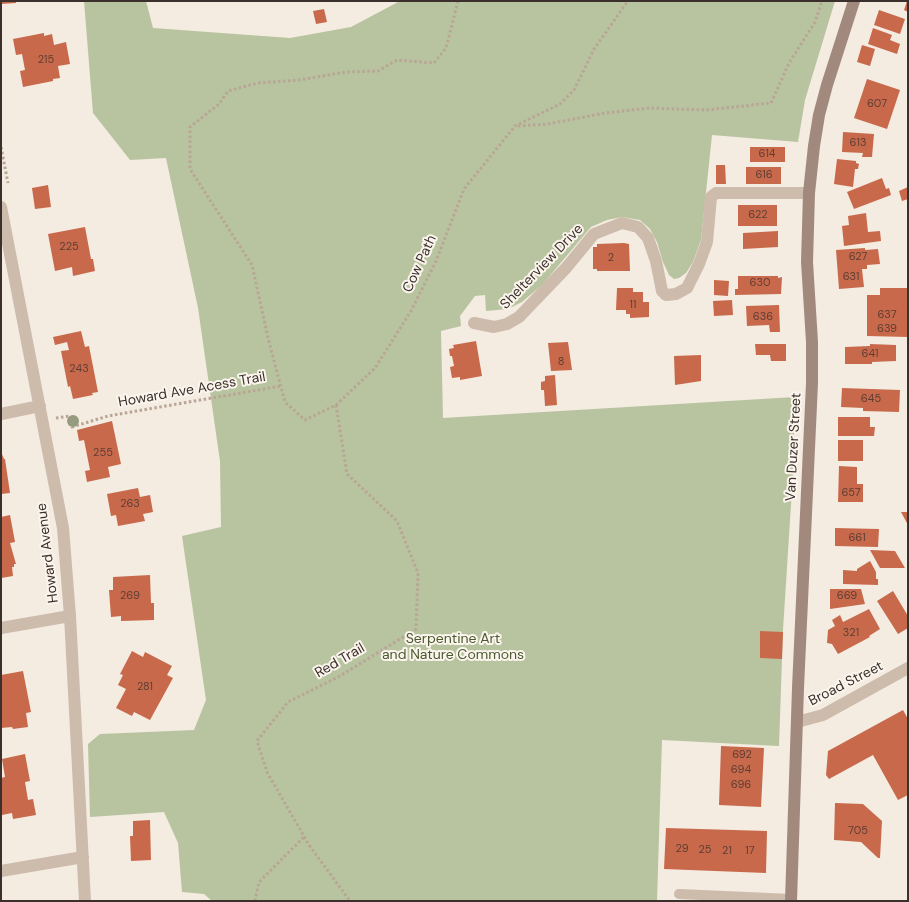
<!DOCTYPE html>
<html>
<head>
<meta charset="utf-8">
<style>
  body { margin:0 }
  #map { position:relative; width:909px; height:902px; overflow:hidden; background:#f4ebe1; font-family:"DM Sans",sans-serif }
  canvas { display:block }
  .frame { position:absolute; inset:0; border:2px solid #3b302b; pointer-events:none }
</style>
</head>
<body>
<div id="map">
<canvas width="909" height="902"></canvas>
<div class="frame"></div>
</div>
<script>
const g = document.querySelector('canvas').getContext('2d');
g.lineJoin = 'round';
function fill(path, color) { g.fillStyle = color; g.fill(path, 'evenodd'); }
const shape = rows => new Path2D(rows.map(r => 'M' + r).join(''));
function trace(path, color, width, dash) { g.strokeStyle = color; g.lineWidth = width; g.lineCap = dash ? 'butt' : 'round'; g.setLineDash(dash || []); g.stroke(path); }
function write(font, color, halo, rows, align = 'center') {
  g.font = font + ' "DM Sans",sans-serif'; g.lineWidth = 4; g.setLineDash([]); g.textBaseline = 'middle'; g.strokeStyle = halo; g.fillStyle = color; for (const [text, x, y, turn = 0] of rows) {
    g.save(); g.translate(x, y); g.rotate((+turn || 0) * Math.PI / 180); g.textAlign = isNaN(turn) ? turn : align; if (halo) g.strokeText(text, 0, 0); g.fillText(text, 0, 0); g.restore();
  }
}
const green = shape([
  [84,1,146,1,153,28,290,38,351,27,400,1,835,1,805,100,798,142,712,135,701,240,693,262,686,273,679,278,674,279,669,275,663,262,657,242,650,229,640,220,622,217,607,220,591,227,542,285,522,302,508,309,486,311,485,295,475,296,460,316,461,326,441,331,443,418,795,397,793,473,783,630,779,746,662,740,657,901,212,901,204,894,182,892,178,843,164,812,90,817,88,744,100,734,194,730,206,700,182,536,221,527,220,461,198,308,166,158,130,160,93,113]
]);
const building = shape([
  [1,1,16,1,16,3,1,4],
  [907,1,908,1,908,12,904,10],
  [324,9,327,22,316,24,313,11],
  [879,10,905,19,900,34,874,25],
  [873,28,892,35,890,40,900,44,897,54,868,44],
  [44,33,44,36,52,34,54,45,66,42,70,64,58,66,60,78,53,79,53,81,23,87,20,71,25,70,22,54,16,55,13,39],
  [862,45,875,49,870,66,857,62],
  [867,79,900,90,887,129,854,118],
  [843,132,874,134,872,157,862,157,863,153,842,152],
  [750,147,785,147,785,162,750,162],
  [837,159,856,161,856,163,859,164,858,169,855,169,853,187,834,184],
  [716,165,725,165,726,184,716,184],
  [746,167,781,167,781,184,746,184],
  [882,178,886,189,889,188,891,195,854,209,847,192],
  [48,185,51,207,35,209,32,188],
  [908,187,908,199,902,201,899,191],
  [738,205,777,205,777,226,738,226],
  [866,213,868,232,880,231,881,241,844,246,842,226,849,225,848,216],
  [85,227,91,259,93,259,95,271,73,276,72,267,55,271,48,234],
  [778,231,778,247,743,249,743,233],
  [624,243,629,244,630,271,597,271,597,269,593,269,593,247,597,247,597,244],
  [865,248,865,250,878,249,880,264,867,265,867,269,862,269,864,287,839,289,836,250],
  [738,276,778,276,778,278,782,277,781,294,735,295,735,289,738,289],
  [714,280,729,281,728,296,714,295],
  [617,288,633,288,633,292,643,292,643,302,649,302,649,317,630,318,630,314,626,314,626,310,616,310],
  [880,288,908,288,908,337,867,336,867,295,880,295],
  [732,300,733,315,714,316,713,301],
  [779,305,780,332,770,332,769,325,747,326,746,306],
  [81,331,85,347,89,346,98,392,92,393,93,395,73,399,70,386,68,387,61,351,69,350,67,342,55,345,53,337],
  [476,341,482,376,460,380,460,377,452,378,450,367,454,366,452,356,450,356,449,349,454,348,453,345],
  [568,342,572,370,551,371,548,343],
  [755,344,786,344,786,361,771,361,770,355,756,355],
  [870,344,896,345,896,361,872,362,872,364,845,364,845,347,870,346],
  [701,355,701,381,675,385,674,356],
  [555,375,557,405,545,406,544,390,541,390,541,382,545,381,545,376],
  [842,388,900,390,899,412,863,411,863,408,841,407],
  [838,417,870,417,870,427,875,427,874,436,838,436],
  [112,421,121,464,108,467,110,477,87,482,85,471,90,470,84,440,79,441,77,430],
  [838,440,863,440,863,461,838,461],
  [1,452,4,459,5,459,10,493,1,494],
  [839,466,857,467,857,484,863,484,863,502,838,502],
  [138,488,140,497,150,495,153,512,143,514,145,521,118,526,116,515,111,516,107,494],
  [901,512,908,512,908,525],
  [10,515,15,542,10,543,16,564,14,564,14,567,12,567,13,576,1,578,1,517],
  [835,528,879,529,878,547,835,546],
  [870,550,895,551,905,568,880,568],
  [870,561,876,572,876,579,878,579,878,585,843,584,843,570,857,571,857,569],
  [150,575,151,603,154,603,154,620,121,621,121,616,111,617,109,590,113,590,113,577],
  [830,589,861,589,865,604,830,609],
  [893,591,908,616,908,628,898,634,877,601],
  [869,609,880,629,869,636,870,637,838,654,832,644,827,643,828,630,835,626,832,620,840,615,843,622],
  [760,631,783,632,782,659,760,658],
  [132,651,143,657,145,652,172,666,167,675,173,678,150,720,134,712,132,716,116,708,126,689,118,685,123,675,120,674],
  [23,671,31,712,26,713,28,727,13,729,12,727,1,728,1,675],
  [903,710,908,719,908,795,898,800,873,755,829,779,826,775,828,751],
  [721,746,764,748,761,807,719,805],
  [25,754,30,781,25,782,28,800,33,799,36,815,13,819,12,813,2,815,1,778,5,777,2,759],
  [835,803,863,804,882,821,880,858,878,858,861,842,834,840],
  [150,820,151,860,131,861,130,836,133,836,133,821],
  [666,828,767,831,766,873,664,869]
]);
const path = shape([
  [458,1,446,48,434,63,397,60,378,71,346,72,299,80,258,83,228,91,219,104,190,127,190,169,252,265,269,342,285,402,305,420,336,405,375,368,411,311,436,261,464,189,515,126,560,104,574,90,594,49,628,1],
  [518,126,548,124,605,113,650,108,706,110,771,103,789,63,815,22,822,1],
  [1,147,8,183],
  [336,405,347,474,397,521,418,573,416,629,340,676,288,702,257,741,267,772,309,845,350,901],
  [56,418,70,416,72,427,108,416,281,386],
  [255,901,259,882,304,837]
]);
const service = shape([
  [679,894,791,899]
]);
const minor = shape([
  [1,207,63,528,70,616,85,901],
  [474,323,494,327,507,324,519,317,566,268,594,234,622,223,638,227,648,238,656,261,662,291,666,295,676,294,687,288,699,264,707,242,711,197,716,193,809,193],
  [1,414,40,406],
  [1,628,70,616],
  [1,871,83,857]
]);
const tertiary = shape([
  [797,722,823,715,908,668]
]);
const secondary = shape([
  [791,901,798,688,812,383,812,342,807,262,809,193,814,146,819,115,827,85,854,1]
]);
const trees = [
  [73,421]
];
const numberNames = [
  ["215",46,60],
  ["607",877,104],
  ["613",858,143],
  ["614",767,154],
  ["616",764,175],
  ["622",758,215],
  ["225",69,247],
  ["627",858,257],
  ["2",611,258],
  ["631",851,277],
  ["630",760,283],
  ["11",633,305],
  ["637",887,315],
  ["636",763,317],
  ["639",887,329],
  ["641",870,354],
  ["8",561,362],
  ["243",79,369],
  ["645",871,399],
  ["255",103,453],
  ["657",851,493],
  ["263",130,504],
  ["661",857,538],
  ["269",130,596],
  ["669",847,596],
  ["321",851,633],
  ["281",145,687],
  ["692",742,755],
  ["694",741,770],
  ["696",741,785],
  ["705",858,831],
  ["29",682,849],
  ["25",705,850],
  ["21",727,851],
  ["17",750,851]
];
const streetNames = [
  ["Cow Path",420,264,-65],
  ["Shelterview Drive",542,267,-46],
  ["Howard Ave Acess Trail",192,390,-10],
  ["Van Duzer Street",794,447,-87],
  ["Howard Avenue",48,553,-97],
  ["Red Trail",340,661,-30],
  ["Broad Street",846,684,-27]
];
const parkNames = [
  ["Serpentine Art",453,639],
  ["and Nature Commons",453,655]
];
fill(green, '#b8c4a0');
fill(building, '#c8694b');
trace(path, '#b9a596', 3, [2.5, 2.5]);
trace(service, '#cdbbac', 10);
trace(minor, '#cdbbac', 12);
trace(tertiary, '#cdbbac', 12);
trace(secondary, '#a18a7d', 12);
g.fillStyle = '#969b7f';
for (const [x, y] of trees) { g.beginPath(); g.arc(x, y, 6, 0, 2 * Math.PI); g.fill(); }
write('11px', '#5e3e33', null, numberNames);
write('14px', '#3b302b', '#fbf5ee', streetNames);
write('14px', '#4a5a2e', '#fbf5ee', parkNames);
</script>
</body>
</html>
